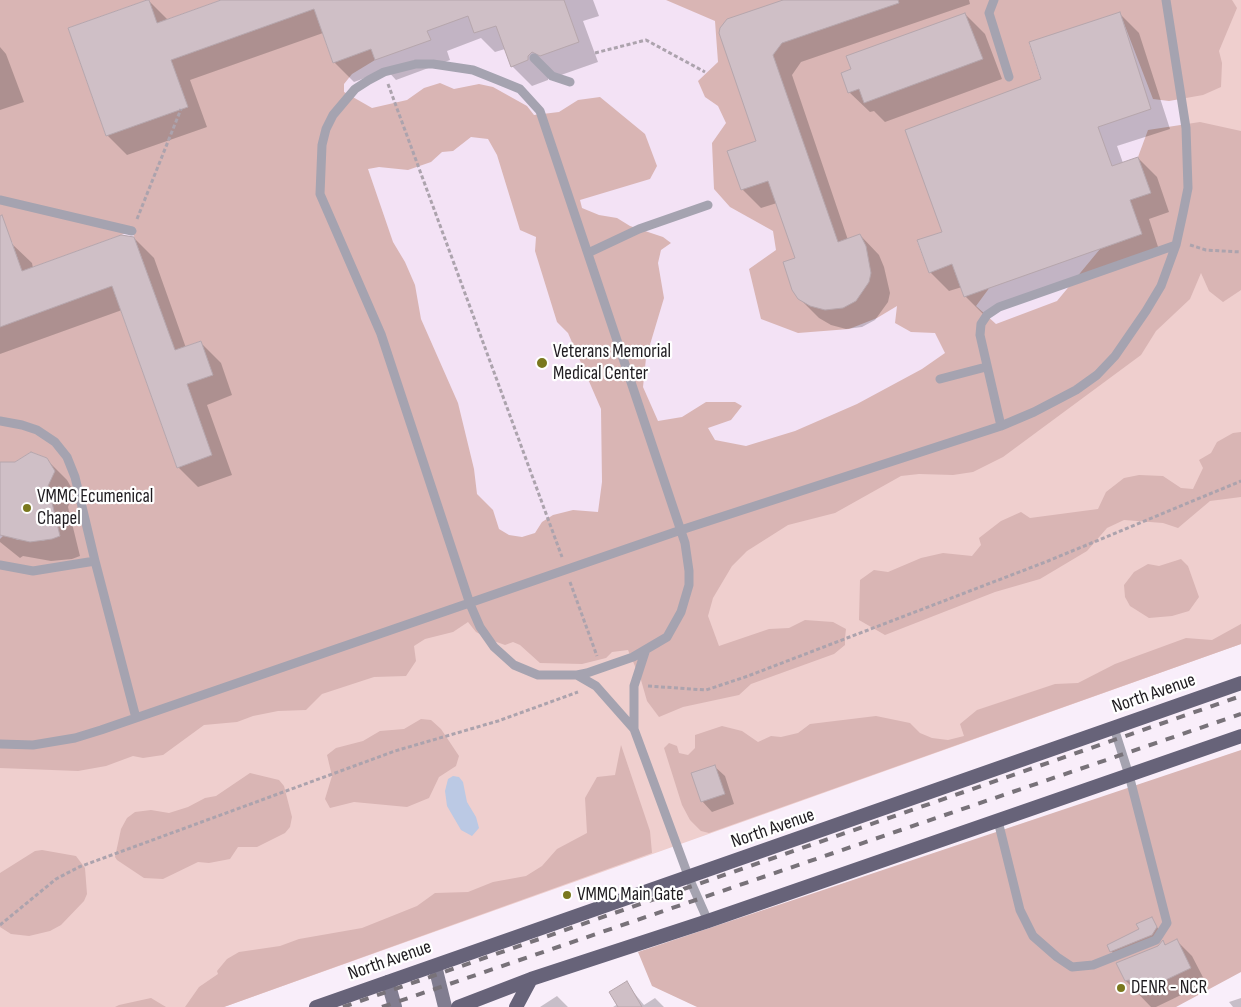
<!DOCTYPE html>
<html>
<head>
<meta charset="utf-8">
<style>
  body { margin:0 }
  canvas { display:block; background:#f9eefa }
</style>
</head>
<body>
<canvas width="1241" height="1007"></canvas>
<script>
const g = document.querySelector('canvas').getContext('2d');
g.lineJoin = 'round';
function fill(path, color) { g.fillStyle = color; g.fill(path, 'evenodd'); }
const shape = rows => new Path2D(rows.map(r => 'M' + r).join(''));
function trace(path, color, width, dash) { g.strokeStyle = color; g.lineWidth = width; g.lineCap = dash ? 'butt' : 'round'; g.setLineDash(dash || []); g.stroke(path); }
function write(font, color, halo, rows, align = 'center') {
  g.font = font + ' "Sofia Sans Condensed",sans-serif'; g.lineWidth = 4.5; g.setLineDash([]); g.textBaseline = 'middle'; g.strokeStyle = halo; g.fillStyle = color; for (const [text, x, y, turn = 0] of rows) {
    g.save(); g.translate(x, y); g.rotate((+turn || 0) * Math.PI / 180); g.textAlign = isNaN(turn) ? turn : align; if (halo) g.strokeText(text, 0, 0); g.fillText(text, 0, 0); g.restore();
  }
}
const built = shape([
  [0,0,1164,0,1183,131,1119,329,0,734]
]);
const green = shape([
  [1164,0,1241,0,1241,644,224,1007,0,1007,0,734,1096,355,1183,131]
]);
const forest = shape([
  [0,0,147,0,68,28,106,136,188,107,171,60,314,9,333,63,371,49,375,60,352,74,344,84,344,92,372,108,407,100,424,88,440,83,454,89,479,84,493,87,527,106,534,115,559,112,578,100,600,97,645,134,657,166,650,179,580,200,582,208,599,215,617,218,630,226,663,237,671,243,661,250,658,263,664,298,646,358,643,387,658,421,682,417,706,402,735,402,742,406,731,420,708,428,715,440,746,446,795,431,857,404,922,369,945,353,935,333,911,332,895,323,897,306,877,318,849,329,798,333,761,319,749,269,776,250,773,231,730,207,714,189,712,143,726,123,718,106,705,97,698,81,718,62,715,21,666,0,1232,0,1237,8,1219,51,1222,63,1221,87,1203,95,1169,101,1153,99,1120,13,1029,43,1060,139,942,232,917,241,929,273,952,264,964,297,990,287,976,306,996,324,1057,301,1100,249,1142,234,1130,200,1151,193,1138,157,1148,130,1200,122,1241,131,1241,290,1223,302,1209,291,1201,273,1190,299,1156,331,1141,355,1003,457,973,472,953,475,919,474,901,476,835,513,788,525,747,551,732,566,713,598,708,616,719,646,769,629,789,628,805,620,833,622,846,629,845,638,845,645,834,654,751,684,739,695,683,707,659,717,647,701,641,680,628,650,612,652,606,658,582,664,540,663,520,645,513,642,505,645,491,640,476,632,468,622,453,632,425,639,414,646,416,661,406,676,374,677,322,694,306,710,278,711,253,716,237,722,204,725,163,755,143,758,133,756,106,766,78,771,0,768,0,539,4,535,18,540,42,541,60,536,47,482,54,471,47,458,31,452,15,462,0,462,0,327,112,286,177,468,212,455,187,384,213,375,201,341,175,350,132,231,22,271,12,242,0,246],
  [471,137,488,139,497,155,520,230,536,237,535,251,557,322,568,333,601,409,602,482,598,512,573,510,553,515,542,522,535,533,522,537,509,535,499,529,493,510,477,494,474,469,458,403,421,319,415,285,405,262,393,242,368,169,379,167,408,170,431,162,442,152,453,151],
  [149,0,221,0,157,23],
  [1241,432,1241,497,1210,501,1178,528,1163,523,1124,520,1107,528,1087,551,1040,579,995,592,885,635,859,620,860,580,874,570,888,572,921,558,943,553,972,556,981,545,979,538,1001,521,1021,512,1030,518,1098,509,1106,492,1124,478,1139,475,1163,476,1181,488,1193,489,1203,468,1199,460,1211,453,1217,442,1233,433],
  [1181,559,1188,566,1199,597,1189,611,1172,616,1149,618,1130,606,1125,597,1124,585,1134,572,1148,564,1159,566],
  [1241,624,1241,644,709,833,701,831,690,820,682,805,664,748,669,743,677,746,679,753,688,755,695,748,695,735,722,726,742,731,758,742,771,736,781,737,798,733,810,724,876,716,910,723,920,733,932,738,948,740,964,736,960,724,977,710,1055,684,1078,683,1115,664,1186,638,1212,640],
  [421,719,431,720,441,729,459,756,456,766,439,777,429,798,407,807,354,802,330,808,325,799,332,776,327,755,336,748,363,741,380,731,404,729],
  [621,745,650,831,652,853,224,1007,185,1007,199,987,218,974,217,971,227,959,239,952,280,946,299,939,362,928,417,906,435,893,468,892,493,882,526,876,542,866,557,849,587,833,585,798,597,777,615,775],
  [1241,750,1241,972,1176,1007,697,1007,652,986,638,952],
  [250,773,279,780,284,786,292,817,290,827,285,833,257,847,238,847,230,859,209,863,198,862,163,879,144,878,117,860,115,857,121,829,127,818,135,812,151,810,169,813,188,807,205,798,216,796],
  [42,850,76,856,85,868,87,894,84,901,61,925,50,931,29,936,11,934,0,927,0,873,35,851],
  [151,998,166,1007,115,1007,119,1005]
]);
const water = shape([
  [453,776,459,777,463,782,467,802,476,817,479,828,472,836,461,830,447,806,445,791,448,779]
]);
const shadow = shape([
  [225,0,593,0,599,16,583,21,598,62,561,75,548,76,548,80,532,86,512,66,505,49,495,52,481,38,447,51,450,60,396,80,387,70,354,82,334,62,323,33,190,80,207,127,127,155,107,135,149,1,168,20],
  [787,0,969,0,970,4,801,62,792,75,848,240,860,235,879,255,884,267,890,293,888,302,875,320,862,327,846,329,831,325,819,318,799,298,796,259,777,203,761,208,742,189,757,141,720,33],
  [965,14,985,34,1002,79,885,122,874,111,870,112,849,92],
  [1120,14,1139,33,1170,129,1117,146,1123,163,1138,158,1157,177,1169,212,1149,219,1160,253,984,315,965,296,962,287,949,291,930,272,944,232,1042,80],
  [0,47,6,54,24,102,0,110],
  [134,238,154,258,186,348,201,343,221,363,232,395,207,405,232,475,198,487,178,467,122,310,0,354,0,247,11,243,32,263,33,268],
  [46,459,67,480,74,492,68,507,80,556,72,559,51,561,23,556,20,558,0,542,0,464],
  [714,766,725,776,734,804,712,812,702,801],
  [1151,918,1161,933,1116,956,1111,951,1140,930],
  [1177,941,1192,956,1206,983,1156,1007,1151,1007,1126,981,1163,942,1167,946],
  [626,983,644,1005,655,998,664,1007,613,1007,618,1004],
  [557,996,568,1007,540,1007],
  [1241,998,1241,1007,1233,1007,1229,1002]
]);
const building = shape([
  [147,0,149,0,157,23,221,0,564,0,579,42,540,56,532,52,528,56,528,60,511,67,496,26,474,33,468,16,427,31,431,40,375,60,371,49,333,63,314,9,171,60,188,107,106,136,68,28,147,0],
  [783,0,898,0,899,3,782,43,773,55,838,242,860,234,866,246,871,273,869,282,856,301,843,308,825,310,810,306,798,299,792,290,783,262,795,258,768,181,741,190,727,151,756,141,719,33,720,28,727,19,783,0],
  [1120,12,1151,109,1098,127,1112,166,1138,157,1151,193,1130,200,1142,234,964,297,952,264,929,273,917,240,942,232,905,130,1041,79,1029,42,1120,12],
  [965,13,983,59,864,103,859,89,848,93,841,73,851,69,846,56,965,13],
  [2,215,22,271,121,235,134,237,175,350,201,341,213,375,187,384,212,455,177,468,112,286,0,327,0,216,2,215],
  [31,452,47,458,55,471,48,486,60,536,52,539,30,542,0,535,0,462,15,462,31,452],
  [715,765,725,794,701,802,691,773,715,765],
  [1152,917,1157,927,1152,935,1110,952,1107,945,1139,929,1136,924,1152,917],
  [1177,939,1191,968,1136,994,1129,980,1125,981,1116,963,1158,946,1163,940,1165,945,1177,939],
  [627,981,642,1007,618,1007,609,992,627,981]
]);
const path = shape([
  [595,53,646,40,705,72],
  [388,84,562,557],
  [137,219,181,109],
  [1190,245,1206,250,1241,252],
  [570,582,597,656],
  [648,686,706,690,748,676,1048,561,1241,481],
  [0,925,56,879,79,867,395,751,498,721,578,692]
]);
const service = shape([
  [994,0,989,13,1009,77],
  [534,58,552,76,570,82],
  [416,64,433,64,473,70,498,80,520,89,540,111,685,543,689,571,689,585,681,612,667,637,633,657,587,673,577,675,538,675,514,665,494,647,480,627,470,604,381,334,320,194,322,145,326,129,333,115,355,89,369,80,384,72,416,64],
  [0,200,132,231],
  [588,253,639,229,708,205],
  [940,379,986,367],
  [0,421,22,425,37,430,55,442,67,457,75,477,95,561,33,571,0,565],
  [1001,426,980,335,981,324,987,315,999,307,1176,245],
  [95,561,136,718],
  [645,652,634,686,634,729,689,878,708,921],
  [577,675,596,686,634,729],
  [0,744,33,745,75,738,101,730,681,530,1001,426,1034,412,1076,390,1097,375,1115,356,1146,311,1161,286,1176,245,1183,213,1188,188,1186,128,1166,0],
  [998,821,1020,910,1033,936,1057,957,1072,967,1093,965,1156,940,1167,923,1129,775,1114,728]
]);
const secondary = shape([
  [435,966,445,1007],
  [388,982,395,1007]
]);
const primary = shape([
  [316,1007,1241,683],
  [458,1007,531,979,708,921,1241,736],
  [516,1007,531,979]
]);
const rail = shape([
  [343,1007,1241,696],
  [382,1007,1241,714]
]);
const markers = [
  [542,363,6,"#7a781e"],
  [27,508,5,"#7a781e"],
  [567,895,5,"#7a781e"],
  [1121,988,5,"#7a781e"]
];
const poiNames = [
  ["Veterans Memorial",553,352],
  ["Medical Center",553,374],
  ["VMMC Ecumenical",37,497],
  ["Chapel",37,519],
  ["VMMC Main Gate",577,895],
  ["DENR - NCR",1131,988]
];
const streetNames = [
  ["North Avenue",1154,694,-19],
  ["North Avenue",773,829,-19],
  ["North Avenue",390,961,-19]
];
fill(built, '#f3e2f5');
fill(green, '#efcfce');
fill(forest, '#d9b5b4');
fill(water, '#bbc9e4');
fill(shadow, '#0003');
fill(building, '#cfbfc6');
trace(building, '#b6a6ac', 1);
trace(path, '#aca3ad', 3, [4, 2.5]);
trace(service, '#a5a3b0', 9);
trace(secondary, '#817d90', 14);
trace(primary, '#676379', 14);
trace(rail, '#787279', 4, [9, 9]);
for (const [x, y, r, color] of markers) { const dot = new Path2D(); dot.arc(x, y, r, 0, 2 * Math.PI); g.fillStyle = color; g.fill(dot); trace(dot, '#fff', 2); }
write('19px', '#1f1c20', '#fff', poiNames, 'left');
write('19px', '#1f1c20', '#fff', streetNames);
</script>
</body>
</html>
